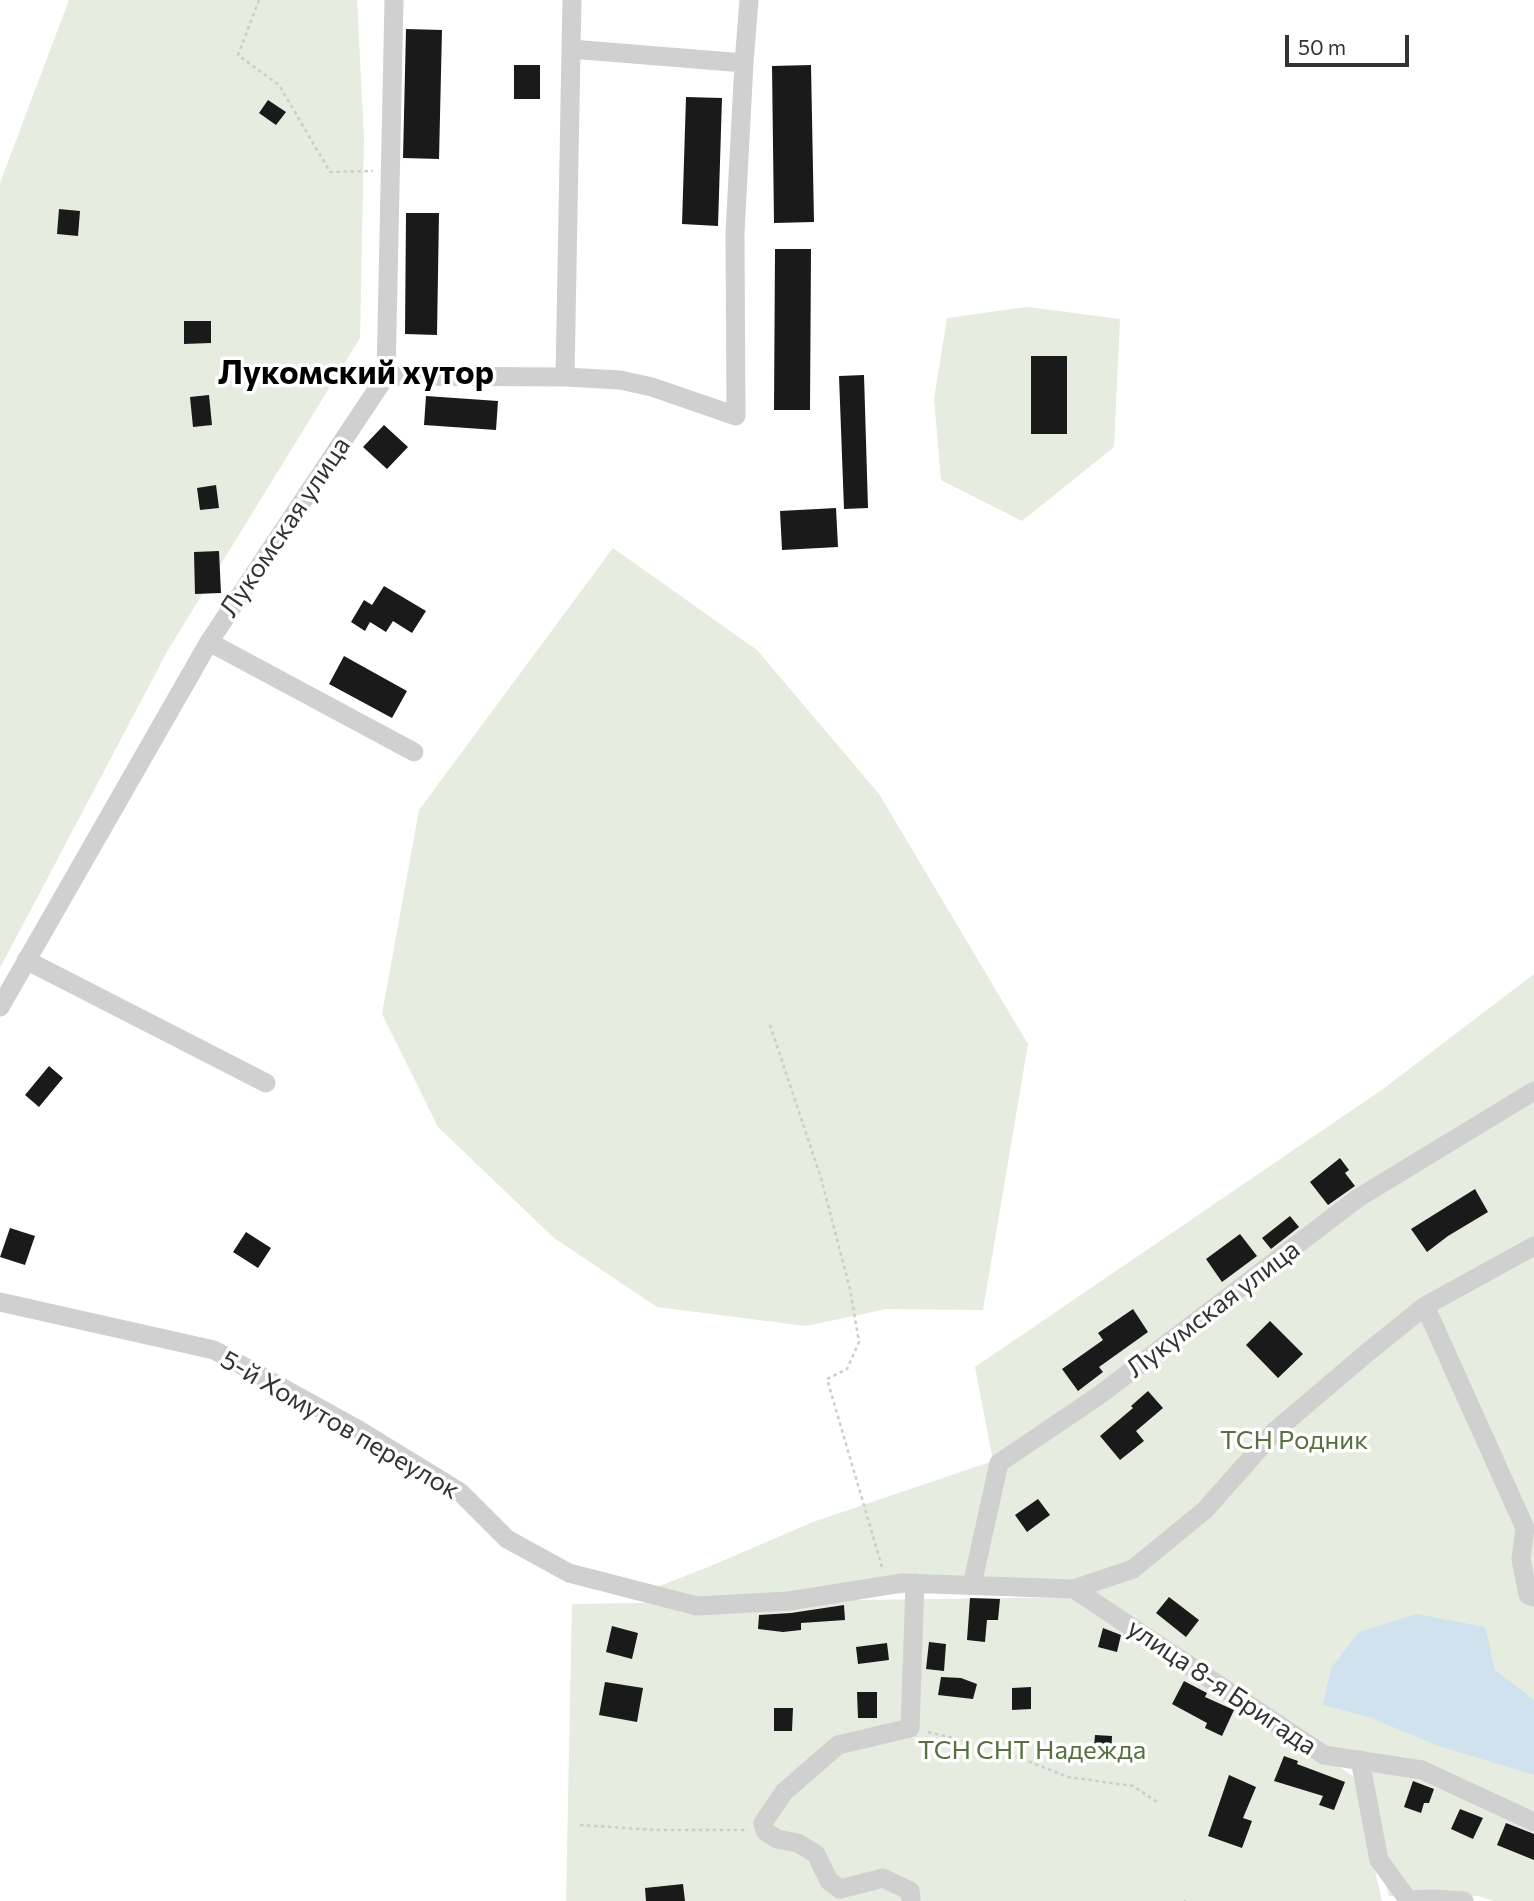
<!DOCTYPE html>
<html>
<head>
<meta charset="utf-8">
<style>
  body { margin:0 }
  #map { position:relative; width:1534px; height:1901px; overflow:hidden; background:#fff; font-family:Commissioner,sans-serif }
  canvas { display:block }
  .scale { position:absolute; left:1285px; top:35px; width:124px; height:32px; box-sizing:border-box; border:4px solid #333; border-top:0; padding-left:9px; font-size:21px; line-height:24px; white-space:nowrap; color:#333; -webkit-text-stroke:5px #fff; paint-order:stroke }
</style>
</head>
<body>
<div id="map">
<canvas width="1534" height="1901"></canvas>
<div class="scale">50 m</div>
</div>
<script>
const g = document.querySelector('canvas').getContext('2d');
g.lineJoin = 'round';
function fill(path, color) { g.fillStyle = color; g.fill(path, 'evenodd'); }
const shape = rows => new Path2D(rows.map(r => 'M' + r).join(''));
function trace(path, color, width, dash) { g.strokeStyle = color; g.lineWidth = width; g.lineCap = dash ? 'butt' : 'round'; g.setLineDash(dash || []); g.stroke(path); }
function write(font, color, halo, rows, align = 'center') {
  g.font = font + ' Commissioner,sans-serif'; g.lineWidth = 7; g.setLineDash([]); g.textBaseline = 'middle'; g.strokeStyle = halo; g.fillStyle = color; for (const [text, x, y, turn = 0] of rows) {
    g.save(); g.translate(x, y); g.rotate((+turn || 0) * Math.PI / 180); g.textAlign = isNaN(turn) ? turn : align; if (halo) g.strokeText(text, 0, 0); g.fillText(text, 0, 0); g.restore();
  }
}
const green = shape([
  [69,0,357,0,364,139,360,338,168,650,0,968,0,183],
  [1027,307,1120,319,1114,447,1022,521,941,480,934,399,947,318],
  [613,548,757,650,879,794,1028,1044,983,1310,886,1309,806,1326,657,1307,554,1238,438,1127,382,1014,419,810],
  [1534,974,1534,1901,1494,1901,1479,1896,1389,1896,1356,1768,1091,1594,970,1592,629,1598,708,1567,813,1522,993,1461,975,1367,1383,1089],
  [1076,1597,1353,1776,1382,1901,566,1901,572,1604]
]);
const water = shape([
  [1417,1614,1485,1627,1495,1670,1534,1700,1534,1775,1436,1745,1369,1717,1323,1705,1331,1668,1359,1632]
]);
const building = shape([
  [406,29,442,30,439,159,403,158],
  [514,65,540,65,540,99,514,99],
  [811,65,814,222,774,223,772,66],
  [686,97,722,98,718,226,682,224],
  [268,100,286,112,276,125,259,113],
  [59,209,80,211,78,236,57,234],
  [406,213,439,213,437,335,405,334],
  [775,249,811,249,810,410,774,410],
  [184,321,211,321,211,343,184,344],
  [1031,356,1067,356,1067,434,1031,434],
  [864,375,868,508,844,509,839,376],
  [209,395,212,425,193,427,190,397],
  [426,396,498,401,496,430,424,425],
  [384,425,408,447,387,469,363,447],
  [216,485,219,508,200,510,197,488],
  [836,508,838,547,782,550,780,511],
  [219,551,221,593,195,594,194,552],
  [384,586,426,611,412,633,393,621,386,632,370,622,365,631,351,622,364,600,372,605],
  [344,656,407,691,392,718,329,684],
  [49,1066,63,1078,39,1107,25,1095],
  [1340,1158,1349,1170,1345,1173,1355,1186,1328,1205,1310,1182],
  [1475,1189,1488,1212,1448,1236,1427,1252,1411,1229],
  [1290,1216,1299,1227,1271,1249,1262,1238],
  [10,1228,35,1236,25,1265,0,1257],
  [246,1232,271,1248,258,1268,233,1252],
  [1240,1234,1257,1256,1222,1282,1206,1259],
  [1133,1309,1148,1332,1099,1367,1103,1372,1078,1391,1062,1369,1103,1340,1098,1333],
  [1270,1321,1303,1354,1278,1378,1246,1345],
  [1148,1391,1163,1408,1136,1431,1144,1441,1120,1460,1100,1436,1133,1408,1131,1406],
  [1038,1499,1050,1515,1027,1532,1015,1515],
  [1169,1597,1199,1620,1186,1637,1156,1613],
  [970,1598,1000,1599,998,1620,987,1620,985,1642,967,1640],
  [844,1605,845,1620,801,1623,801,1630,783,1632,758,1629,759,1615,791,1613],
  [612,1626,638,1633,632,1659,606,1652],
  [1103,1628,1121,1635,1117,1652,1098,1647],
  [929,1642,946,1644,944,1671,926,1669],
  [887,1643,889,1660,858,1664,856,1647],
  [941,1677,961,1678,977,1684,973,1699,938,1695],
  [1184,1681,1207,1693,1205,1697,1234,1710,1222,1736,1205,1728,1207,1723,1172,1704],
  [605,1682,643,1688,637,1722,599,1715],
  [1031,1687,1031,1709,1012,1710,1012,1688],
  [857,1692,877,1692,877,1718,858,1718],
  [774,1708,793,1708,792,1731,774,1731],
  [1095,1735,1112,1736,1111,1761,1093,1760],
  [1284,1756,1298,1761,1297,1764,1345,1782,1334,1810,1319,1805,1323,1796,1274,1781],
  [1229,1775,1256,1787,1243,1818,1252,1821,1242,1848,1208,1836],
  [1413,1781,1434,1789,1429,1803,1424,1803,1421,1813,1404,1807],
  [1460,1809,1483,1818,1473,1839,1451,1829],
  [1506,1823,1534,1834,1534,1860,1497,1845],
  [683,1884,685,1901,646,1901,645,1888]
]);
const path = shape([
  [259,0,238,55,279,85,330,172,373,171],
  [770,1025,821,1178,850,1289,859,1342,847,1369,827,1379,882,1567],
  [928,1732,995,1748,1068,1777,1133,1786,1157,1802],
  [580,1825,656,1830,748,1830],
  [1184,1901,1186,1901]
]);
const minor = shape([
  [571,49,572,0],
  [744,63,749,0],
  [386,376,565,377,620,380,652,387,736,416,735,233,744,63,571,49,565,377],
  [209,642,414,752],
  [26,960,266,1083],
  [0,1007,209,642,386,376,394,0],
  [0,1302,214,1350,359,1430,460,1492,507,1539,569,1573,697,1606,789,1601,902,1583,1074,1589,1133,1569,1205,1510,1275,1431,1368,1352,1425,1306,1534,1246],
  [1425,1306,1525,1528,1521,1559,1528,1595,1534,1597],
  [972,1585,999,1463,1101,1394,1358,1198,1534,1091],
  [1074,1589,1324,1755,1422,1770,1534,1822],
  [1360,1760,1379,1860,1409,1901],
  [1409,1900,1433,1899,1464,1901],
  [911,1901,910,1891,883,1878,840,1889,829,1881,816,1854,798,1843,777,1839,765,1831,763,1823,784,1792,838,1745,910,1728,915,1583]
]);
const streetNames = [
  ["Лукомская улица",285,527,-56],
  ["Лукумская улица",1213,1309,-37],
  ["5-й Хомутов переулок",340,1425,30],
  ["улица 8-я Бригада",1222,1687,34]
];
const parkNames = [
  ["ТСН Родник",1294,1440],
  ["ТСН СНТ Надежда",1032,1750]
];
const districtNames = [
  ["Лукомский хутор",356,373]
];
fill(green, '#e6ecdf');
fill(water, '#cfe2ee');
fill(building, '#1a1a1a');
trace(path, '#cdcdcd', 2.5, [3.5, 3.5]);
trace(minor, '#d0d0d0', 19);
write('26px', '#333', '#fff', streetNames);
write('26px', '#56703f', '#fff', parkNames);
write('bold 33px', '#000', '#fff', districtNames);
</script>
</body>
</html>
